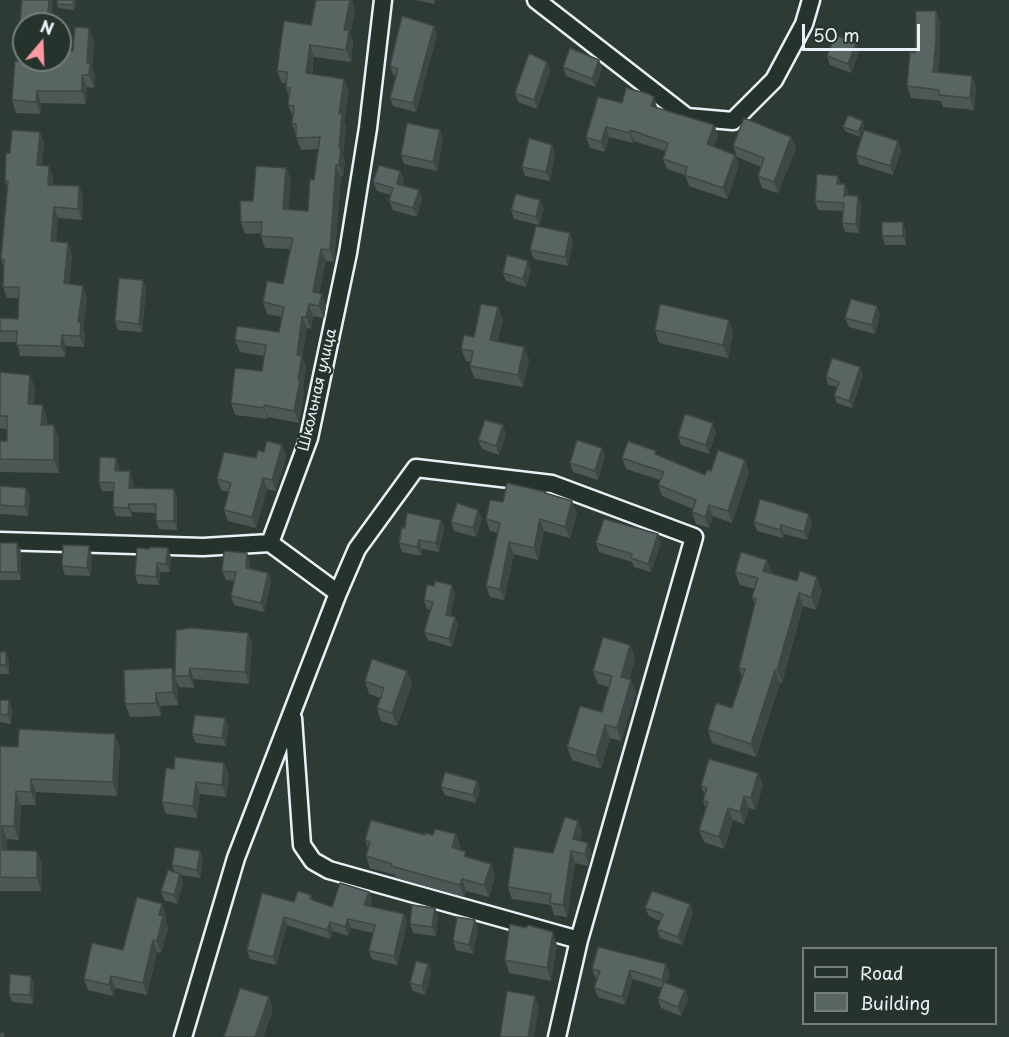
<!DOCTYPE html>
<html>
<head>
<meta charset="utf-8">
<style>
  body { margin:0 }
  #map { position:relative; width:1009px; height:1037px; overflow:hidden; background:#2e3b35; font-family:"Playpen Sans",sans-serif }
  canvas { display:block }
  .legend { position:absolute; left:802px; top:947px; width:195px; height:78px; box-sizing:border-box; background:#26332d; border:2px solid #747f7e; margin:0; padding:8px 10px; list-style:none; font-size:18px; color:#e8f1f8 }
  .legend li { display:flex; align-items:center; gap:12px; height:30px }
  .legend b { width:30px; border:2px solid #747f7e }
  .north { position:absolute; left:12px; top:12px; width:60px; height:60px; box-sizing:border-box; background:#26332d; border:2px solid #747f7e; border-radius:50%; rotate:19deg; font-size:16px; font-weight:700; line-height:24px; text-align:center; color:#e8f1f8 }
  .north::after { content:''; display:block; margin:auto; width:21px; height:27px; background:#ff9aa2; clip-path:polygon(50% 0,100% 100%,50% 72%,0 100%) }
  .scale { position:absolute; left:802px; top:24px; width:118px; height:27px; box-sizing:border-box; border:3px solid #e8f1f8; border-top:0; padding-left:8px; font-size:18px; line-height:21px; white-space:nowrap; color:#e8f1f8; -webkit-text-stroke:4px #26332d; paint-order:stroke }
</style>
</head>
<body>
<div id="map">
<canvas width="1009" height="1037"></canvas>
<ul class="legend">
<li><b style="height:8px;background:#26332d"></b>Road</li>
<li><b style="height:16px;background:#596563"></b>Building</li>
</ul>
<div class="north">N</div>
<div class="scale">50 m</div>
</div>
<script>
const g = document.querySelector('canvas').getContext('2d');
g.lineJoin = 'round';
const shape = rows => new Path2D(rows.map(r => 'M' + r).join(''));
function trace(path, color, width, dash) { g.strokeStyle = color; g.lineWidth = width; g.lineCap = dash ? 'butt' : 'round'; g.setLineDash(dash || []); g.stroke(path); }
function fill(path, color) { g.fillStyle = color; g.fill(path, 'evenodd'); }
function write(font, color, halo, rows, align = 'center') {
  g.font = font + ' "Playpen Sans",sans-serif'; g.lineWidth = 5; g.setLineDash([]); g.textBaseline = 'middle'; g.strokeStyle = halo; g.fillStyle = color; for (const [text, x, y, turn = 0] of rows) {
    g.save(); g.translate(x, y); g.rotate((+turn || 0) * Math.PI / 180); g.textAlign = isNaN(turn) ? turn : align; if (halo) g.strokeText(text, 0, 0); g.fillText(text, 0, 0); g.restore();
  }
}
const minor = shape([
  [536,0,687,117,733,121,774,80,804,24,811,0],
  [0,541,203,547,270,543],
  [270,543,309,438,348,253,368,128,383,0],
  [270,543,338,593],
  [293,718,302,845,313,861,329,870,579,940],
  [183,1037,236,858,338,593,357,549,416,468,552,484,694,537,579,940,557,1037]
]);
const wall = shape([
  [22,0,52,0,53,1,24,24,24,40,22,40,19,31],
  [57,0,76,0,74,10,58,8,57,4],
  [416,0,435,0,434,4],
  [355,9,350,34,353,42,351,62,314,57,312,74,349,91,344,120,346,126,343,155,345,160,343,177,341,176,334,262,326,261,319,293,322,294,326,306,324,318,313,316,311,329,307,328,302,357,306,367,303,387,304,392,299,423,268,417,268,419,235,415,231,403,262,371,264,356,240,352,235,340,279,332,282,317,267,314,263,302,283,284,290,249,265,248,261,236,261,233,245,234,241,222,253,201,286,168,291,180,288,210,308,211,314,180,318,149,301,150,292,124,293,117,288,105,289,97,286,88,286,83,282,83,277,71,311,25],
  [936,11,940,23,940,53,938,72,972,76,976,88,974,110,943,107,941,101,911,98,907,86,915,53],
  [434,26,437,35,416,112,393,106,390,98,396,76,393,75,390,66],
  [94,41,92,68,95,75,94,88,87,87,86,104,41,103,40,114,16,113,12,100,31,62,73,51],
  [856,43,859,52,851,73,830,65,827,56],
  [599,60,602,69,595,87,566,76,563,67],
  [547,62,550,71,537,109,518,102,515,93],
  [622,103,657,107,657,108,714,125,718,135,714,147,735,155,739,165,727,199,689,186,685,175,667,169,663,159,665,151,634,141,633,143,609,137,605,152,590,148,586,137],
  [864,125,860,137,845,131,843,127],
  [40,132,44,144,42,165,53,177,53,185,79,186,83,197,82,220,58,218,56,242,72,254,69,284,87,297,83,328,85,333,84,347,66,346,65,357,20,356,17,342,0,342,0,318,18,319,19,298,7,298,3,287,4,268,1,259,7,187,5,181,10,153],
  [791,137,796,148,778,193,762,188,758,176,761,167,737,157,733,146],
  [443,139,437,171,404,164,401,155],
  [898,141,901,150,893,175,859,164,856,155],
  [555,154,550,181,525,176,522,167],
  [400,171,404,180,402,185,422,199,417,217,393,210,389,201,391,195,377,191,373,182],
  [841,184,848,193,848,196,858,196,861,205,859,233,845,232,842,223,843,211,818,210,815,201],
  [544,209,539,225,514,219,511,210],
  [906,231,906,245,885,245,882,236],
  [573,241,568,266,534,259,530,250],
  [528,261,531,270,526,287,506,281,503,273],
  [143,280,146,289,142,332,118,330,115,321],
  [498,307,503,320,497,342,529,359,523,387,474,378,470,366,471,362,466,361,461,349,474,337],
  [880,314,875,334,849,327,845,318],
  [729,320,733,333,728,358,659,343,655,330],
  [0,372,35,388,34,404,47,418,47,425,54,425,59,438,59,473,0,472,0,441,7,441,7,429,0,428],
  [863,375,852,408,837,403,834,396,837,387,828,385,826,377],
  [716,432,709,454,681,445,678,436],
  [506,434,499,455,482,449,478,440],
  [282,445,286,456,276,491,267,489,256,528,228,521,224,510,229,492,221,490,217,479,256,458,264,452],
  [602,448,605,456,598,480,573,472,570,463],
  [657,455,705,475,711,471,749,472,732,523,713,516,709,528,696,524,692,512,693,509,662,496,658,485,660,480,626,469,622,458],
  [116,458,119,467,119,471,133,480,133,488,177,497,177,530,159,529,156,521,156,513,132,512,132,517,116,516,113,507,114,491,102,491,99,482],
  [0,486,26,488,30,497,28,516,0,514],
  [546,492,546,494,577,513,570,538,544,531,538,560,514,554,504,600,490,597,486,586,498,533,490,531,486,519,503,502],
  [482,518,476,537,454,531,451,522],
  [441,520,444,528,439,552,422,549,421,556,402,552,399,543],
  [754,522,812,523,807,540,784,534,783,538,757,531],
  [0,543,17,543,21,552,21,580,0,580],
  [596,543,661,543,651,572,634,567,632,562,599,552],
  [92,555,90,576,65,575,62,566],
  [171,557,170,572,160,572,159,585,138,584,135,575],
  [250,562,250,568,268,573,271,581,264,612,234,605,231,596,234,581,226,580,222,571],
  [735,572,772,572,771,573,822,590,816,610,803,606,782,683,780,683,756,757,712,743,708,730,732,708,742,677,739,668,755,605,752,597,755,589,740,585],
  [455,593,450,616,455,617,458,626,452,647,428,640,424,632,431,610,427,609,424,600],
  [248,633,252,645,249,684,194,679,194,688,179,687,177,682,178,705,160,706,161,716,130,717,125,704,175,675],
  [630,645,635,658,629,680,631,680,636,693,621,741,610,738,601,769,572,760,567,747,602,712,609,687,598,684,593,671],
  [0,652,9,661,9,674,0,674],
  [407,671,412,684,397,726,381,721,377,708,380,698,369,694,365,681],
  [0,700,12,709,11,724,0,722],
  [225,718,228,727,226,746,196,743,192,734],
  [0,746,18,747,120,747,117,796,36,792,36,805,21,805,19,840,7,839,7,850,37,851,42,864,41,891,0,891],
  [224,763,229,775,226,797,200,794,197,818,166,814,162,802,174,769],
  [758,773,763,786,755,810,749,808,744,824,733,820,724,849,704,842,699,830,706,809,703,801,705,796,701,786],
  [441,787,480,789,476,803,445,795],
  [578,821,582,833,580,841,592,855,589,866,575,863,567,917,554,915,551,905,512,899,508,887,553,853],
  [456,834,460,846,459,850,468,858,495,876,489,897,466,891,464,897,396,878,395,875,370,868,366,856,368,848,365,840,425,835],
  [200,851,203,860,200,878,180,875,183,883,177,904,164,900,161,891,175,873,172,865],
  [369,892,372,901,370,907,404,914,407,923,397,965,372,959,369,951,373,933,351,928,348,936,333,931,330,939,287,925,276,965,250,959,247,950,294,902,311,895,313,900,332,907],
  [162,904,166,915,165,920,168,928,161,953,157,952,147,995,115,988,113,996,88,990,84,979,123,950],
  [690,904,693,913,682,945,660,938,657,929,660,921,649,916,645,908],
  [435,908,438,917,436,936,413,933,410,924],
  [475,920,478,929,473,954,456,950,453,941],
  [557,945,551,981,509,973,505,960],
  [598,947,670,973,666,983,685,990,688,999,681,1016,661,1008,658,999,662,988,633,979,625,1005,598,997,594,988,598,978,595,977,592,969],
  [428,964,431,973,425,995,413,991,410,983],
  [34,984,33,1004,12,1002,9,994]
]);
const shadedWall = shape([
  [49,0,52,0,53,1,51,24,47,24],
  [74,0,76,0,74,10,73,5],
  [350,0,352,0,355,9,350,34,353,42,351,62,346,50,344,30],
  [936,11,940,23,940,53,937,83,933,72],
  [434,26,437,35,416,112,413,103],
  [89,28,94,41,92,68,95,75,94,88,89,75,87,63],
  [856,43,859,52,851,73,848,64],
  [310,45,314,57,310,85,306,73],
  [599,60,602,69,595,87,592,79],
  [547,62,550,71,537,109,534,100],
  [82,75,87,87,86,104,82,91],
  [972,76,976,88,974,110,970,98],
  [344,79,349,91,344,120,346,126,343,155,345,160,343,177,339,165,339,114],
  [37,91,41,103,40,114,36,102],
  [654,97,657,107,655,117,651,106],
  [863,121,864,125,860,137,858,132],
  [714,125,718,135,711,155,707,144],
  [606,127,609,137,605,152,601,142],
  [440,130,443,139,437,171,433,162],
  [630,130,634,141,633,143,630,133],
  [40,132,44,144,41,176,37,165],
  [791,137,796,148,778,193,774,182],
  [898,141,901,150,893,175,890,166],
  [552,145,555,154,550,181,546,172],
  [735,155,739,165,727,199,723,188],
  [336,165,341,176,334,262,330,250],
  [49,166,53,177,52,196,48,185],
  [286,168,291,180,287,221,283,209],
  [400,171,404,180,400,192,397,184],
  [838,176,841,184,837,184],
  [845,184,848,193,847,206,844,197],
  [79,186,83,197,82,220,78,209],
  [419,190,422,199,417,217,413,208],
  [858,196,861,205,859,233,856,224],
  [540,200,544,209,539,225,536,217],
  [54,207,58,218,55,252,51,241],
  [903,222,906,231,906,245,903,236],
  [570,233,573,241,568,266,565,257],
  [68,243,72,254,68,294,64,283],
  [321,249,326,261,317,304,313,292],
  [528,261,531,270,526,287,523,279],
  [143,280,146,289,142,332,139,324],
  [83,286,87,297,83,328,85,333,84,347,80,336,78,322],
  [322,294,326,306,324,318,319,306],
  [309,304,313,316,311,329,306,317],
  [877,306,880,314,875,334,872,325],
  [498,307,503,320,495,352,490,340],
  [302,317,307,328,302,357,306,367,303,387,304,392,299,423,294,411,298,380,297,355],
  [729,320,733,333,728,358,723,345],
  [62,335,66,346,65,357,61,346],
  [524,347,529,359,523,387,518,375],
  [860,367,863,375,852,408,849,401],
  [30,375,35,388,33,417,28,404],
  [43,405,47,418,46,438,41,425],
  [264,405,268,417,268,419,264,408],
  [713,423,716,432,709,454,706,445],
  [54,425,59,438,59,473,54,460],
  [503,425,506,434,499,455,496,446],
  [282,445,286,456,276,491,272,480],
  [602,448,605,456,598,480,595,471],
  [116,458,119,467,118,479,115,471],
  [745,460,749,472,732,523,728,511],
  [130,471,133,480,133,497,129,488],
  [263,478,267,489,256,528,252,517],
  [26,488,30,497,28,516,25,507],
  [174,489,177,497,177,530,174,521],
  [572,501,577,513,570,538,565,527],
  [129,504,132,512,132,517,128,508],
  [709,505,713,516,709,528,705,517],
  [478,510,482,518,476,537,473,528],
  [809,514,812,523,807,540,804,532],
  [540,519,544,531,538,560,534,548],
  [441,520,444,528,439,552,436,543],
  [781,525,784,534,783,538,780,530],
  [658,534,661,543,651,572,648,564],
  [419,540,422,549,421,556,417,547],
  [509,542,514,554,504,600,500,589],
  [17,543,21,552,21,580,18,572],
  [89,546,92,555,90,576,87,568],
  [168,548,171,557,170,572,166,564],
  [247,553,250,562,249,576,246,568],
  [767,560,772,572,768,584,763,571],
  [157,563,160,572,159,585,156,577],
  [268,573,271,581,264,612,261,603],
  [817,577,822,590,816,610,811,597],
  [452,585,455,593,449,624,446,615],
  [799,593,803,606,782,683,777,670],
  [455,617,458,626,452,647,449,639],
  [248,633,252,645,249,684,245,672],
  [630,645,635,658,626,690,621,677],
  [6,652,9,661,9,674,6,665],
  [172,668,177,682,178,705,173,692],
  [190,668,194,679,194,688,189,676],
  [775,670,780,683,756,757,751,744],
  [407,671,412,684,397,726,392,713],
  [631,680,636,693,621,741,617,728],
  [156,693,160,706,161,716,156,703],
  [9,700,12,709,11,724,8,715],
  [225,718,228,727,226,746,222,738],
  [605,725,610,738,601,769,596,756],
  [115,734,120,747,117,796,113,782],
  [224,763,229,775,226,797,222,785],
  [758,773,763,786,755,810,751,798],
  [31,779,36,792,36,805,31,792],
  [477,781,480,789,476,803,473,795],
  [196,782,200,794,197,818,193,806],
  [16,791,21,805,19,840,14,826],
  [744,796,749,808,744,824,740,812],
  [728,808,733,820,724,849,719,837],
  [578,821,582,833,577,851,573,839],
  [2,826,7,839,7,863,2,850],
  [456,834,460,846,456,859,452,847],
  [588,843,592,855,589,866,585,854],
  [37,851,42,864,41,891,37,878],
  [200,851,203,860,200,878,197,870],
  [571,851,575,863,567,917,563,905],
  [491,864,495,876,489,897,484,885],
  [180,874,183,883,177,904,174,895],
  [462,879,466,891,464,897,460,885],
  [369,892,372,901,367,914,364,905],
  [162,904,166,915,165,920,168,928,161,953,157,941,159,915],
  [690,904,693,913,682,945,678,937],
  [435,908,438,917,436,936,432,927],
  [404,914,407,923,397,965,394,956],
  [284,917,287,925,276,965,273,957],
  [348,919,351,928,348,936,345,927],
  [475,920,478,929,473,954,469,945],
  [330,922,333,931,330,939,327,930],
  [553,932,557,945,551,981,547,968],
  [153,940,157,952,147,995,143,983],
  [428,964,431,973,425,995,422,986],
  [666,964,670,973,665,988,662,980],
  [630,970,633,979,625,1005,622,997],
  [31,976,34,984,33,1004,30,995],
  [111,976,115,988,113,996,109,985],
  [685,990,688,999,681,1016,678,1007],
  [535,996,539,1007,534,1037,528,1037],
  [269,997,273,1009,264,1037,255,1037]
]);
const building = shape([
  [22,0,49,0,47,24,24,24,24,31,19,31,22,0],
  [57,0,74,0,73,5,57,4,57,0],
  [316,0,350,0,344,30,349,30,346,50,310,45,306,73,344,79,339,114,342,114,339,148,341,148,339,165,336,165,330,250,321,249,313,292,322,294,319,306,309,304,306,317,302,317,297,355,302,355,298,380,300,380,294,411,264,405,264,408,231,403,235,368,262,371,266,345,235,340,237,326,279,332,284,307,263,302,267,281,283,284,293,238,261,236,262,222,241,222,240,201,253,201,256,166,286,168,283,209,308,211,310,179,314,180,320,137,296,138,296,124,292,124,294,106,288,105,290,88,286,88,287,72,277,71,284,21,311,25,316,0],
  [916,11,936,11,936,41,933,72,972,76,970,98,939,95,939,90,907,86,910,52,915,53,916,11],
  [402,16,434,26,413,103,390,98,398,69,390,66,402,16],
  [75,27,89,28,87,63,90,63,89,75,82,75,82,91,37,91,36,102,12,100,15,61,31,62,31,60,60,60,60,50,73,51,75,27],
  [835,35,856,43,848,64,827,56,835,35],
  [570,48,599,60,592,79,563,67,570,48],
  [529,53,547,62,534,100,515,93,529,53],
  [626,88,649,94,654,97,651,106,714,125,707,144,735,155,723,188,685,175,687,167,663,159,668,143,630,130,630,133,606,127,601,142,586,137,598,97,622,103,626,88],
  [848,115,863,121,858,132,843,127,848,115],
  [744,118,791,137,774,182,758,176,764,158,733,146,744,118],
  [407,123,440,130,433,162,401,155,407,123],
  [12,130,40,132,37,165,49,166,48,185,79,186,78,209,54,207,51,241,68,243,64,283,83,286,78,322,81,322,80,336,62,335,61,346,16,345,17,331,0,331,0,318,18,319,19,287,3,287,4,260,1,259,8,181,5,181,6,153,10,153,12,130],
  [864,130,898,141,890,166,856,155,864,130],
  [529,138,552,145,546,172,522,167,529,138],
  [379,165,400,171,397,184,419,190,413,208,389,201,393,188,373,182,379,165],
  [817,174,838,176,837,184,845,184,844,197,844,195,858,196,856,224,842,223,844,203,815,201,817,174],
  [516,194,540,200,536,217,511,210,516,194],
  [882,222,903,222,903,236,882,236,882,222],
  [536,226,570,233,565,257,530,250,536,226],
  [507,255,528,261,523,279,503,273,507,255],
  [119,278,143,280,139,324,115,321,119,278],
  [851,299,877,306,872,325,845,318,851,299],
  [481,304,498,307,490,340,524,347,518,375,470,366,473,351,461,349,464,335,474,337,481,304],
  [660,304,729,320,723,345,655,330,660,304],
  [832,358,860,367,849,401,834,396,839,382,826,377,832,358],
  [0,372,30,375,28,404,43,405,41,425,54,425,54,460,0,459,0,441,7,441,7,416,0,416,0,372],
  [685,414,713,423,706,445,678,436,685,414],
  [485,420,503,425,496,446,478,440,485,420],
  [577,440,602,448,595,471,570,463,577,440],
  [267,441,282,445,272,480,263,478,252,517,224,510,231,483,217,479,224,452,256,458,258,450,264,452,267,441],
  [628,441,656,451,655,454,705,475,707,470,711,471,718,450,745,460,728,511,709,505,705,517,692,512,696,500,658,485,664,472,622,458,628,441],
  [100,457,116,458,115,471,130,471,129,488,174,489,174,521,156,521,156,504,129,504,128,508,113,507,114,483,99,482,100,457],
  [507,483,546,492,545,493,572,501,565,527,540,519,534,548,509,542,500,589,486,586,500,523,486,519,490,500,503,502,507,483],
  [0,486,26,488,25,507,0,505,0,486],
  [760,499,809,514,804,532,781,525,780,530,754,522,760,499],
  [457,503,478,510,473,528,451,522,457,503],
  [407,513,441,520,436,543,419,540,417,547,399,543,402,527,405,528,407,513],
  [604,519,658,534,648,564,631,558,632,554,596,543,604,519],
  [0,543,17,543,18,572,0,572,0,543],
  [63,545,89,546,87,568,62,566,63,545],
  [150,547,168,548,166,564,157,563,156,577,135,575,137,548,150,549,150,547],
  [224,551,247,553,246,568,268,573,261,603,231,596,236,572,222,571,224,551],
  [741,552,767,560,763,571,797,581,800,571,817,577,811,597,799,593,777,670,775,670,751,744,708,730,716,703,732,708,745,669,739,668,756,599,752,597,758,578,735,572,741,552],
  [435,581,452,585,446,615,455,617,449,639,424,632,433,602,424,600,427,585,434,586,435,581],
  [192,628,248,633,245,672,190,668,189,676,175,676,176,630,192,628],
  [603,637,630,645,621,677,631,680,617,728,605,725,596,756,567,747,580,706,602,712,612,676,593,671,603,637],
  [0,652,6,652,6,665,0,665,0,652],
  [372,659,407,671,392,713,377,708,384,688,365,681,372,659],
  [172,668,173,692,156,693,156,703,125,704,124,670,172,668],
  [0,700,9,700,8,715,0,714,0,700],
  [195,715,225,718,222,738,192,734,195,715],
  [19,729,115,734,113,782,31,779,31,792,16,791,14,826,2,826,2,850,37,851,37,878,0,877,0,746,18,747,19,729],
  [175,757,224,763,222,785,196,782,193,806,162,802,166,768,174,769,175,757],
  [709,759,758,773,751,798,744,796,740,812,728,808,719,837,699,830,708,802,703,801,707,788,701,786,709,759],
  [445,772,477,781,473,795,441,787,445,772],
  [565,817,578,821,573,839,588,843,585,854,571,851,563,905,550,903,551,894,508,887,514,847,553,853,565,817],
  [371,820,425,835,425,833,433,835,435,829,456,834,452,847,466,852,464,856,491,864,484,885,462,879,460,885,391,866,392,864,366,856,370,842,365,840,371,820],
  [175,847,200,851,197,870,172,865,175,847],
  [168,870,180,874,174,895,161,891,168,870],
  [340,883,369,892,364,905,404,914,394,956,369,951,375,925,348,919,345,927,330,922,327,930,284,917,273,957,247,950,262,893,294,902,298,891,311,895,310,899,332,907,340,883],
  [652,891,690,904,678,937,657,929,663,914,645,908,652,891],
  [137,897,162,904,159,915,163,916,157,941,153,940,143,983,111,976,109,985,84,979,92,943,123,950,137,897],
  [412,905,435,908,432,927,410,924,412,905],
  [457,917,475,920,469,945,453,941,457,917],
  [510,924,526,928,528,925,553,932,547,968,505,960,510,924],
  [598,947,666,964,662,980,630,970,622,997,594,988,600,971,592,969,598,947],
  [416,961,428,964,422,986,410,983,416,961],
  [10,974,31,976,30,995,9,994,10,974],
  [664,982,685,990,678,1007,658,999,664,982],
  [240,988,269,997,255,1037,224,1037,240,988],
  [507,991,535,996,528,1037,500,1037,507,991],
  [0,1033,4,1033,4,1037,0,1037,0,1033]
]);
const streetNames = [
  ["Школьная улица",318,390,-77]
];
trace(minor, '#e8f1f8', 21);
trace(minor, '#26332d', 16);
fill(wall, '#4d5755');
fill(shadedWall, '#3e4745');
fill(building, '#596563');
trace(building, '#3e4745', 1.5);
write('15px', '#e8f1f8', '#26332d', streetNames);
</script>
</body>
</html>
